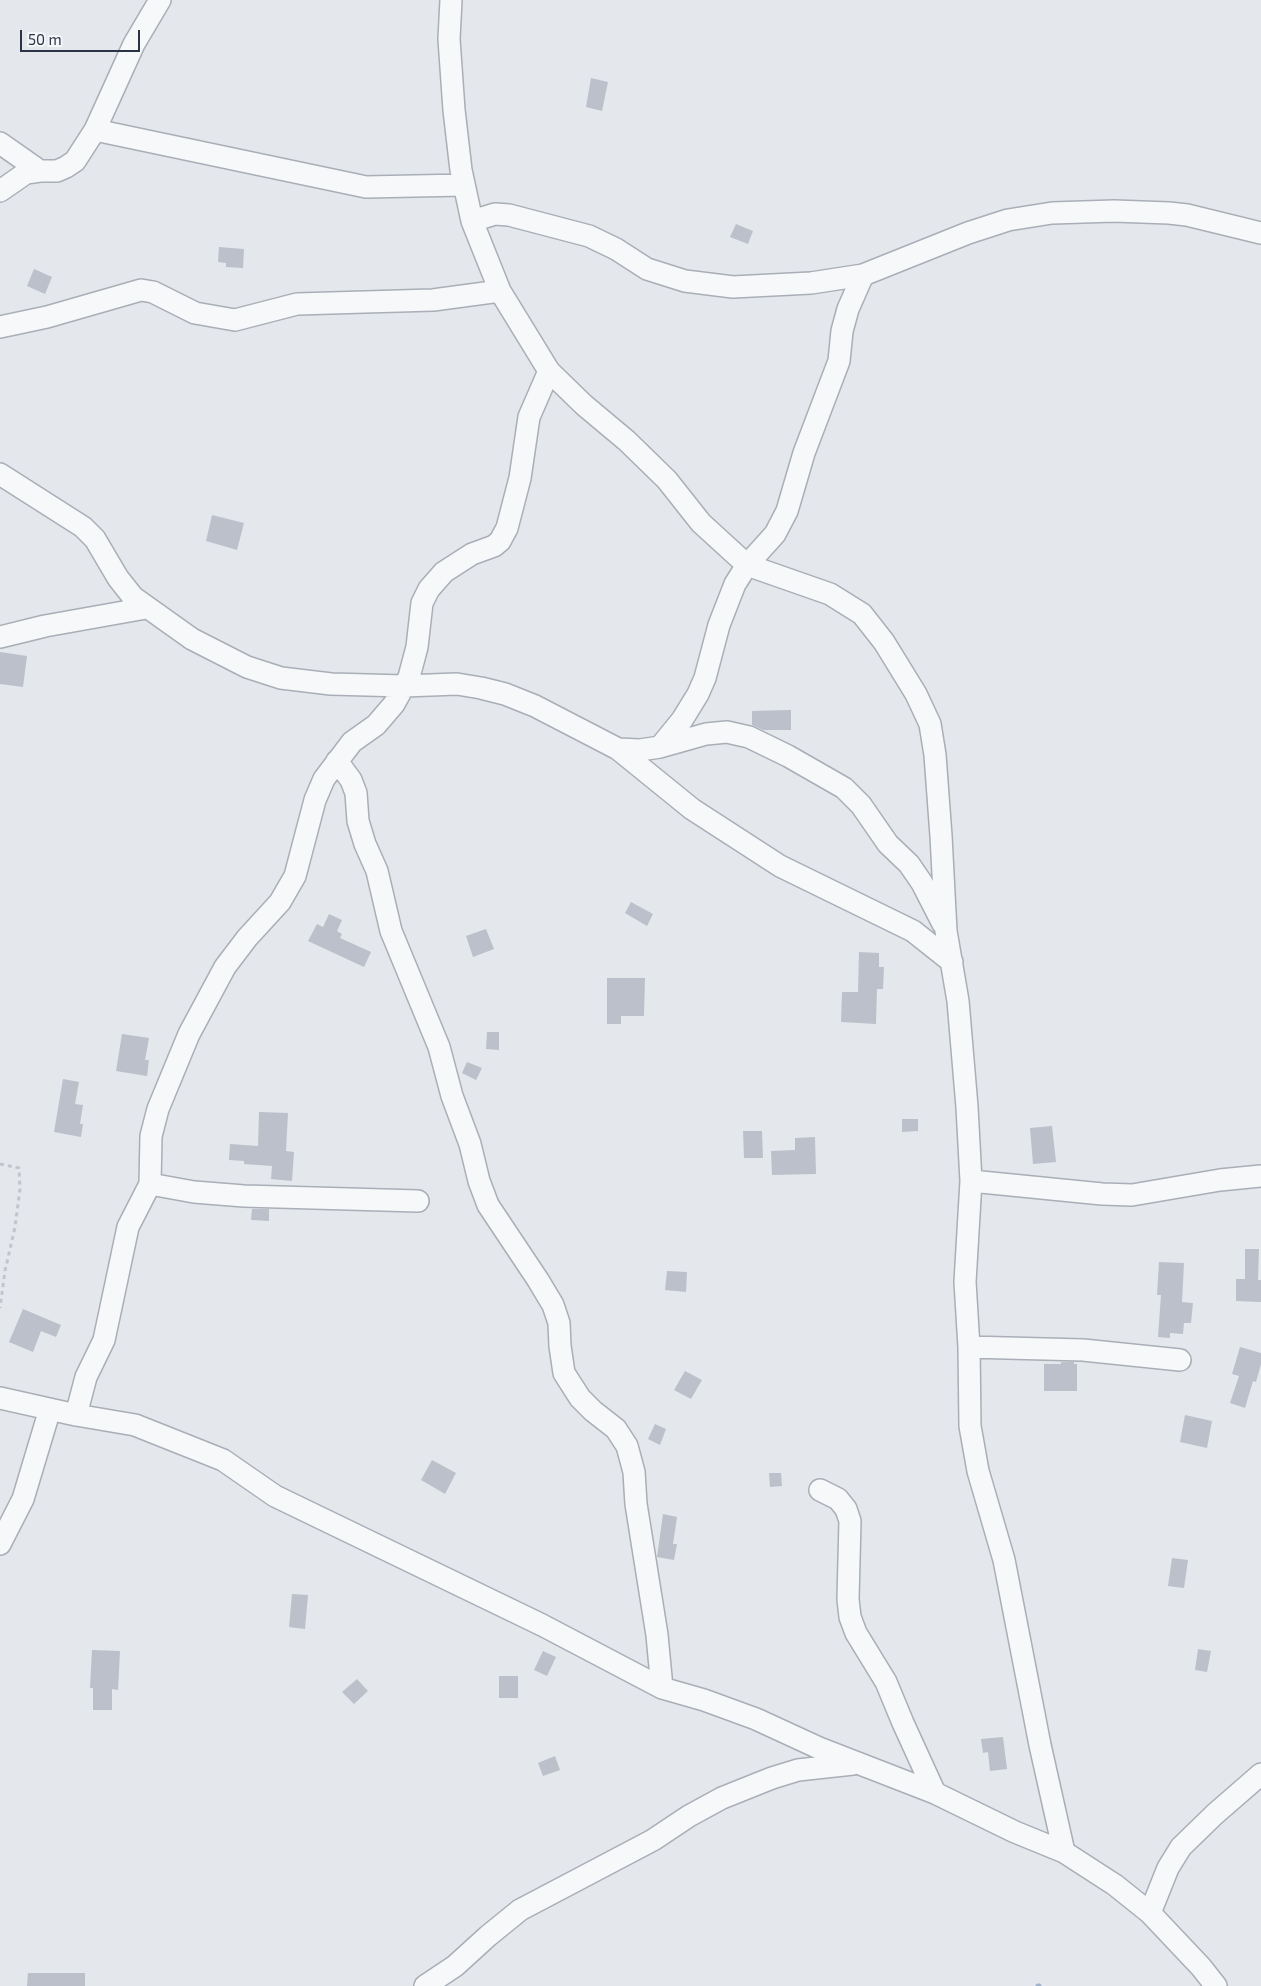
<!DOCTYPE html>
<html>
<head>
<meta charset="utf-8">
<style>
  body { margin:0 }
  #map { position:relative; width:1261px; height:1986px; overflow:hidden; background:#e4e7ec; font-family:"Exo 2",sans-serif }
  canvas { display:block }
  .scale { position:absolute; left:20px; top:30px; width:120px; height:22px; box-sizing:border-box; border:2px solid #2b3445; border-top:0; padding-left:6px; font-size:15px; line-height:18px; white-space:nowrap; color:#2b3445; -webkit-text-stroke:4px #f4f6f9; paint-order:stroke }
</style>
</head>
<body>
<div id="map">
<canvas width="1261" height="1986"></canvas>
<div class="scale">50 m</div>
</div>
<script>
const g = document.querySelector('canvas').getContext('2d');
g.lineJoin = 'round';
const shape = rows => new Path2D(rows.map(r => 'M' + r).join(''));
function trace(path, color, width, dash) { g.strokeStyle = color; g.lineWidth = width; g.lineCap = dash ? 'butt' : 'round'; g.setLineDash(dash || []); g.stroke(path); }
function fill(path, color) { g.fillStyle = color; g.fill(path, 'evenodd'); }
const stream = shape([
  [1038,1986,1039,1986]
]);
const building = shape([
  [591,78,608,82,602,111,586,107],
  [736,224,753,231,748,244,730,237],
  [219,247,244,249,243,268,226,267,226,263,218,262],
  [34,269,52,277,45,294,27,286],
  [212,515,244,523,237,550,206,541],
  [0,652,27,656,23,687,0,684],
  [791,710,791,730,763,730,752,725,752,711],
  [631,902,653,914,647,926,625,913],
  [329,914,342,920,337,931,342,934,340,938,371,952,364,967,308,941,317,924,323,927],
  [486,929,494,949,473,957,466,936],
  [859,952,879,953,879,967,884,967,883,989,877,989,876,1024,841,1022,842,992,858,992],
  [607,978,645,978,644,1016,621,1016,621,1024,607,1024],
  [487,1032,499,1032,499,1050,486,1049],
  [122,1034,149,1038,145,1060,149,1060,147,1076,116,1071],
  [467,1062,482,1068,476,1080,462,1073],
  [63,1079,79,1082,75,1104,83,1105,80,1124,83,1124,81,1137,54,1132],
  [259,1112,288,1113,286,1151,294,1152,292,1181,271,1179,272,1166,244,1164,244,1161,229,1160,230,1144,258,1146],
  [902,1119,918,1119,918,1131,902,1132],
  [1052,1126,1056,1162,1033,1164,1030,1128],
  [743,1131,762,1131,763,1158,744,1158],
  [815,1137,816,1174,772,1175,771,1151,795,1150,795,1138],
  [252,1209,269,1209,269,1221,251,1220],
  [1245,1249,1259,1249,1258,1280,1261,1280,1261,1302,1236,1301,1236,1279,1245,1279],
  [1159,1262,1184,1263,1182,1302,1193,1303,1191,1323,1184,1323,1183,1334,1170,1333,1170,1338,1158,1337,1161,1295,1157,1295],
  [667,1271,687,1272,686,1292,665,1290],
  [23,1309,61,1325,56,1337,41,1331,33,1352,9,1342],
  [1240,1347,1261,1353,1261,1364,1256,1382,1253,1381,1245,1408,1230,1403,1239,1376,1232,1374],
  [1061,1362,1074,1362,1074,1364,1077,1364,1077,1391,1044,1391,1044,1364,1061,1364],
  [685,1371,702,1380,691,1399,674,1390],
  [1185,1415,1212,1421,1207,1448,1180,1442],
  [655,1424,666,1429,660,1445,648,1439],
  [432,1460,456,1473,445,1494,421,1480],
  [769,1473,781,1473,782,1486,770,1487],
  [663,1514,677,1517,673,1544,677,1544,674,1560,657,1557],
  [1172,1558,1188,1560,1184,1588,1168,1586],
  [292,1594,308,1595,305,1629,289,1627],
  [1198,1649,1211,1651,1207,1672,1195,1670],
  [92,1650,120,1651,118,1690,112,1689,112,1710,93,1710,93,1688,90,1688],
  [543,1651,556,1657,547,1676,534,1670],
  [499,1676,518,1676,518,1698,499,1698],
  [357,1679,368,1691,354,1704,342,1692],
  [1003,1737,1007,1769,990,1771,988,1752,983,1753,981,1739],
  [555,1756,560,1770,543,1776,538,1763],
  [28,1973,85,1973,85,1986,27,1986]
]);
const path = shape([
  [0,1164,19,1168,20,1189,15,1227,5,1271,0,1308]
]);
const minor = shape([
  [451,0,449,39,454,110,461,170,472,221,500,291,549,371,584,405,627,441,667,480,701,523,747,565,830,594,862,614,884,642,916,694,930,724,935,755,941,836,946,931,958,1001,967,1107,971,1181,965,1282,969,1347,970,1426,978,1471,1004,1560,1040,1745,1064,1852],
  [95,130,366,187,464,185],
  [0,143,40,171],
  [0,191,26,173,40,171,57,171,66,167,75,161,95,130,134,44,160,0],
  [472,221,495,214,509,215,589,236,616,249,647,269,685,281,733,287,811,283,863,275],
  [0,327,47,317,141,290,153,292,195,313,235,320,297,304,433,300,500,291],
  [0,474,83,527,95,539,118,578,133,597,192,639,247,667,281,678,331,684,404,686,457,684,481,688,505,694,535,706,618,749,640,750,660,747,706,734,727,732,749,737,788,756,844,788,861,805,888,844,909,864,922,883,943,924],
  [0,637,45,626,146,608],
  [660,747,682,720,698,694,705,678,719,625,735,584,747,565,775,534,787,511,804,453,839,361,842,331,848,309,863,275,968,233,1008,220,1052,213,1114,211,1169,213,1187,215,1261,233],
  [618,749,692,809,780,866,913,931,952,962],
  [337,761,351,780,356,793,358,821,365,844,377,871,391,931,439,1047,452,1096,470,1144,479,1181,488,1205,538,1280,553,1305,559,1323,560,1346,564,1373,580,1398,593,1411,616,1429,627,1446,634,1472,636,1504,657,1635,662,1688],
  [971,1181,1102,1194,1132,1195,1220,1180,1261,1176],
  [150,1184,194,1192,244,1196,418,1201],
  [969,1347,1083,1350,1180,1360],
  [0,1398,76,1415,135,1425,223,1460,275,1496,542,1625,662,1688,704,1700,756,1719,819,1748,935,1793,1015,1832,1064,1852,1115,1885,1150,1913,1201,1967,1216,1986],
  [76,1415,86,1377,104,1340,128,1227,150,1184,151,1136,158,1109,189,1034,225,967,247,938,280,902,295,876,315,800,324,779,352,742,376,725,394,704,409,677,417,647,422,603,429,589,444,572,472,554,494,546,500,541,507,528,520,478,529,417,549,371],
  [820,1490,838,1499,846,1509,850,1521,848,1599,850,1617,856,1633,886,1682,903,1723,935,1793],
  [0,1544,23,1499,50,1409],
  [1150,1913,1168,1868,1181,1847,1215,1814,1261,1774],
  [425,1986,455,1966,488,1936,520,1910,653,1840,689,1816,722,1798,772,1778,798,1770,853,1764]
]);
trace(stream, '#9fb4cc', 5);
fill(building, '#bbc0ca');
trace(minor, '#a9aeb7', 24);
trace(path, '#c2c5cb', 3, [4, 4]);
trace(minor, '#f7f8fa', 21);
</script>
</body>
</html>
